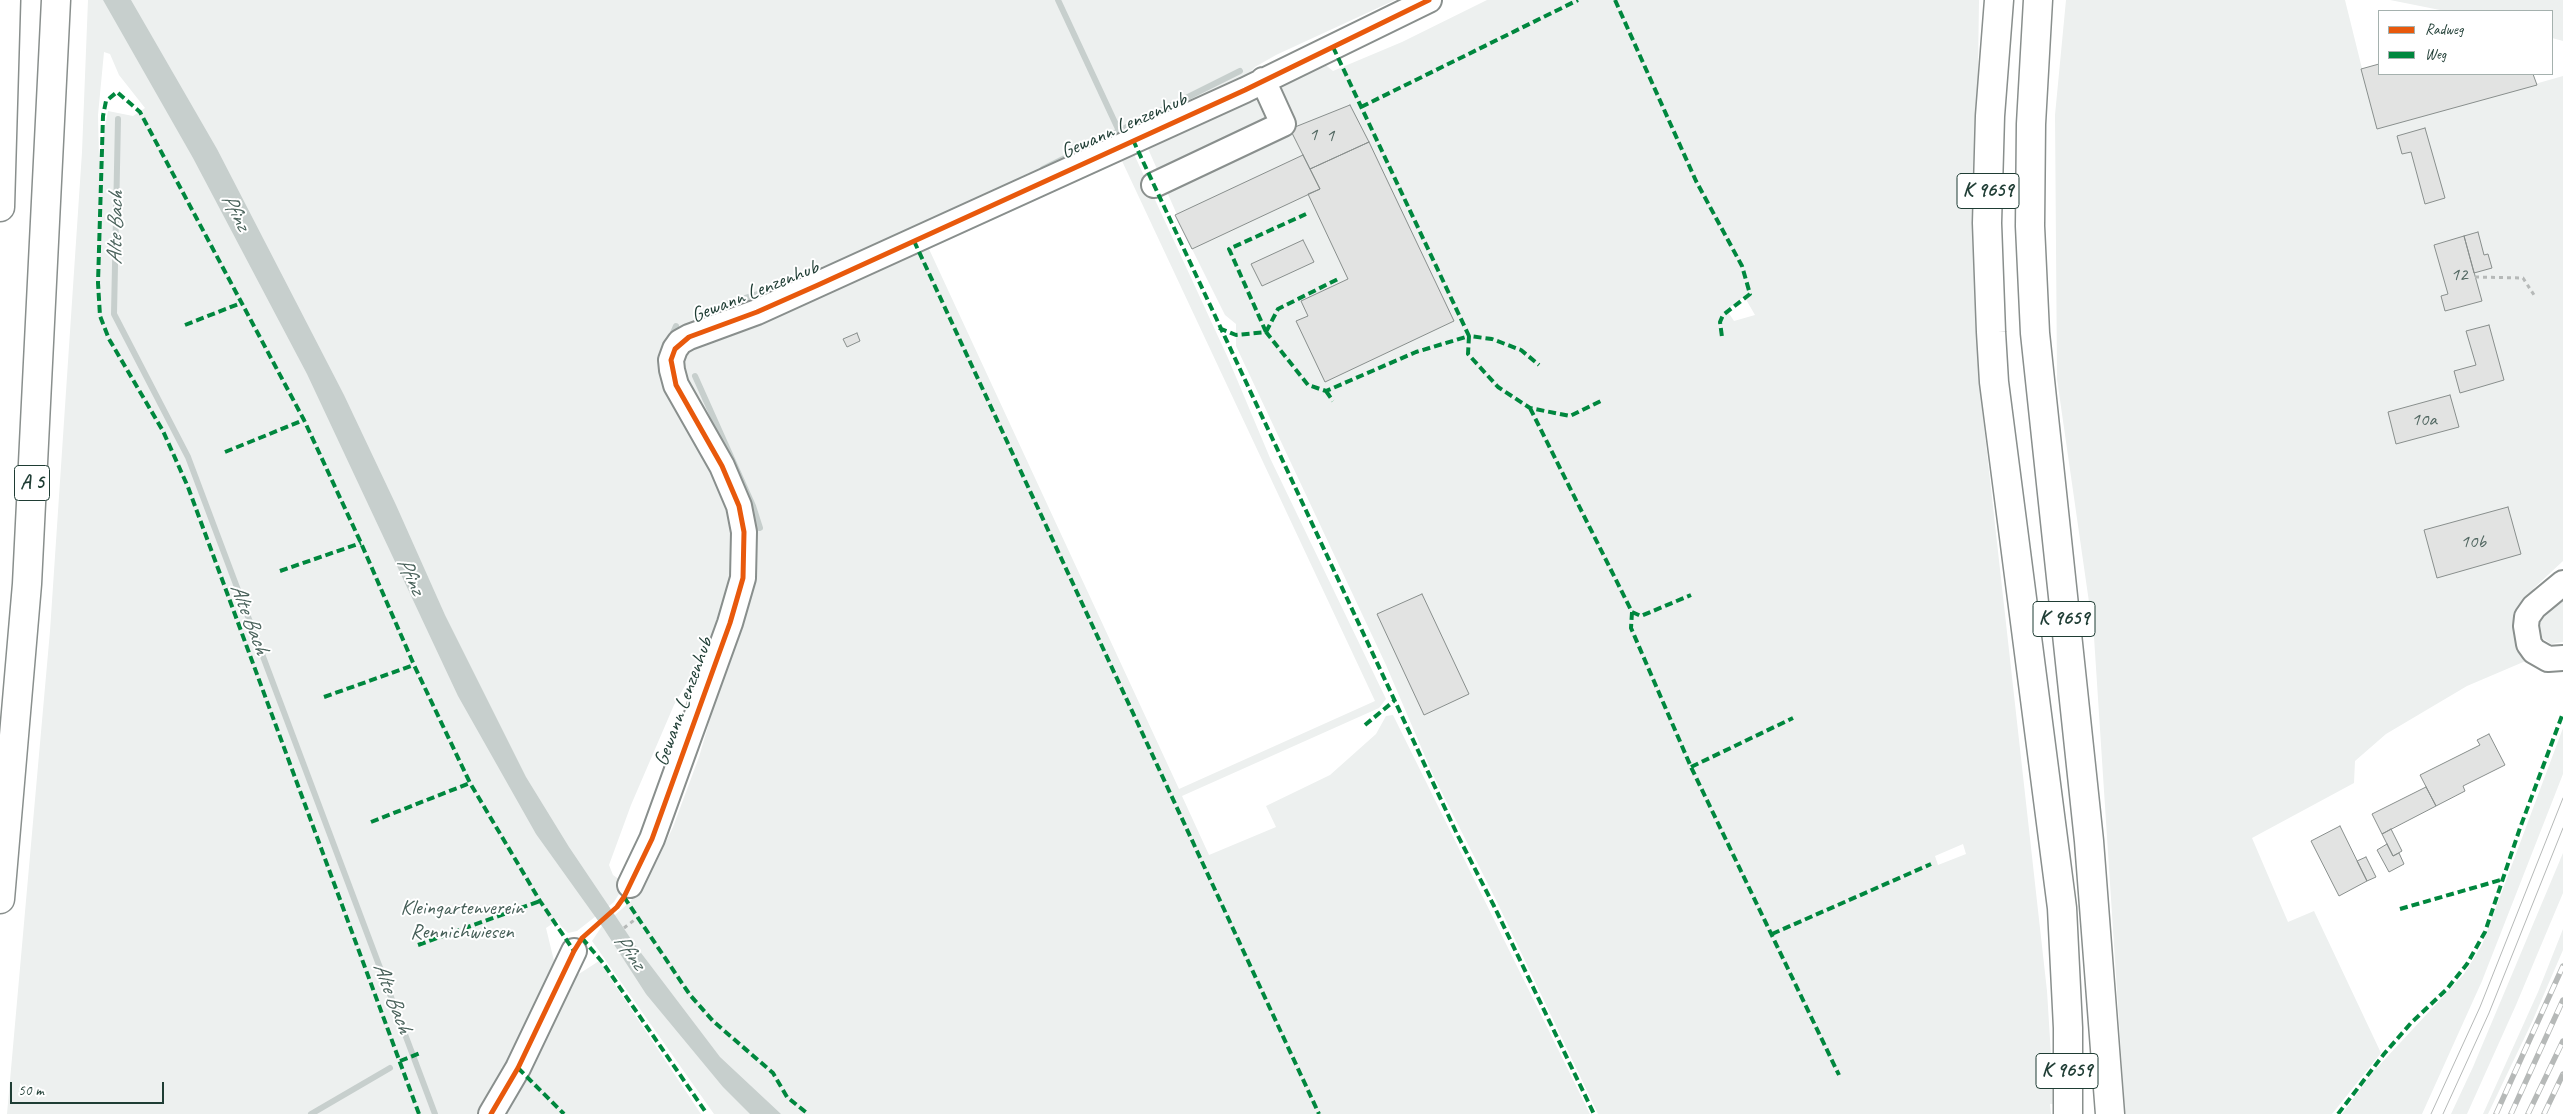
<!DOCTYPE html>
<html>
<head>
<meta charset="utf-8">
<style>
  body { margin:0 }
  #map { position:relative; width:2563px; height:1114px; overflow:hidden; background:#fff; font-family:Caveat,sans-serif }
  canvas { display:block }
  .legend { position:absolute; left:2378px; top:10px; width:175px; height:65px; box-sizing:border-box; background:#fff; border:1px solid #a5b1ae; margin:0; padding:6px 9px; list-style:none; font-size:15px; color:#1f3d34 }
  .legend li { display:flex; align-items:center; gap:10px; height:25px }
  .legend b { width:25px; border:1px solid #a5b1ae }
  .scale { position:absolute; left:10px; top:1082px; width:154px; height:22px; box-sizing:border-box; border:2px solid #1f3d34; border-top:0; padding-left:6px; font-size:15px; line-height:18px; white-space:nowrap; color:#1f3d34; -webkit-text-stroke:4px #fff; paint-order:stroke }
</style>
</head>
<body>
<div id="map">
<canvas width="2563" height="1114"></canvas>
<ul class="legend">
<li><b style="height:6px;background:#e8590c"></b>Radweg</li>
<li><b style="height:6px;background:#00873e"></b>Weg</li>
</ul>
<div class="scale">50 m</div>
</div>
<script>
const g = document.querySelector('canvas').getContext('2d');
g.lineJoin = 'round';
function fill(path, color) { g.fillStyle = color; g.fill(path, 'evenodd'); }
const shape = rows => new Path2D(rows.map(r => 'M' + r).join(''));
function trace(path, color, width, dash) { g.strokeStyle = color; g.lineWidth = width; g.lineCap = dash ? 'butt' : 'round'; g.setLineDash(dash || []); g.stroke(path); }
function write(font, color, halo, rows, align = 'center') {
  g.font = font + ' Caveat,sans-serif'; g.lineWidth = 4; g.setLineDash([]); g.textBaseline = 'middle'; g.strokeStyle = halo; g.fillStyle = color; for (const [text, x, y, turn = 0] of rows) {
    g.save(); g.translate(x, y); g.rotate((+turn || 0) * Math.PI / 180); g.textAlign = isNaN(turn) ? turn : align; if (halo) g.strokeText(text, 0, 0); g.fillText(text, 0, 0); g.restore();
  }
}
const green = shape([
  [88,0,1395,0,1276,55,1255,67,1243,80,667,344,720,478,740,552,721,623,674,705,631,805,609,865,613,875,623,882,619,894,614,902,577,931,568,933,561,926,558,920,546,928,557,973,486,1114,7,1114,50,631,82,152],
  [104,52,110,54,119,75,145,108,133,116,108,111,99,158,98,115],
  [1487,0,1979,0,1975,279,1982,408,2047,991,2054,1104,2050,1104,2051,1114,1598,1114,1497,902,1433,775,1386,665,1236,346,1236,324,1225,315,1192,249,1146,144,1323,63,1333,71,1402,42],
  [1744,296,1755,315,1734,321,1726,309,1736,304],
  [1963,844,1966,854,1938,865,1935,856],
  [2066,0,2345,0,2377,129,2563,76,2563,561,2534,588,2517,611,2528,660,2467,686,2386,734,2355,761,2354,783,2252,838,2288,922,2314,911,2381,1053,2332,1114,2125,1114,2094,637,2057,379,2055,115],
  [2390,0,2563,0,2563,41,2552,38,2552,11,2445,11],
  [1133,152,1228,358,1270,458,1386,699,1379,708,1182,796,1209,855,1276,827,1266,806,1330,775,1376,734,1386,716,1393,715,1590,1114,714,1114,592,941,602,926,630,902,656,863,673,827,699,757,748,590,750,561,703,422,680,364,686,351],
  [1122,161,1375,701,1179,789,929,249],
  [2563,593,2563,642,2551,644,2538,635,2539,619],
  [2563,728,2563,774,2482,981,2422,1114,2342,1114,2373,1072,2464,974,2482,945],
  [2563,853,2563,893,2516,1005,2467,1114,2451,1114,2473,1067],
  [2563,929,2563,950,2532,1022,2488,1114,2483,1114,2538,992],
  [599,961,701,1114,497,1114,568,981]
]);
const water = shape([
  [103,0,131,0,217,149,344,395,396,505,445,615,526,777,569,847,635,945,720,1057,781,1114,750,1114,723,1087,646,994,604,929,536,834,458,696,307,374,193,158]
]);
const stream = shape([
  [1058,0,1119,131],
  [118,119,114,314,188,457,435,1114],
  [1140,121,1240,71],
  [1043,169,1129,126],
  [700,316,729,303,764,292,821,270],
  [673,333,676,326],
  [695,376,753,506,760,528],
  [311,1114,390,1068]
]);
const building = shape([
  [2379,64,2379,74,2533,74,2537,85,2377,129,2361,69,2379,64],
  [1350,105,1369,142,1310,169,1290,129,1350,105],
  [2425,128,2445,198,2425,204,2411,152,2402,154,2397,136,2425,128],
  [1369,142,1454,321,1325,382,1296,321,1308,316,1301,301,1348,279,1308,194,1320,189,1310,169,1369,142],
  [1303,155,1320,189,1192,249,1175,215,1303,155],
  [2478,232,2484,255,2488,254,2492,268,2474,273,2464,236,2478,232],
  [2464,236,2482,301,2445,311,2441,296,2448,294,2434,245,2464,236],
  [1303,240,1314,262,1262,286,1251,264,1303,240],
  [2489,325,2504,380,2460,393,2454,371,2476,365,2466,331,2489,325],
  [857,333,860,341,847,347,843,339,857,333],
  [2450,395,2459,427,2396,444,2388,412,2450,395],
  [2508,507,2521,554,2437,578,2424,530,2508,507],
  [1422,594,1469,694,1424,715,1377,614,1422,594],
  [2489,734,2505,765,2463,786,2465,791,2436,806,2420,775,2480,745,2477,740,2489,734],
  [2426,787,2436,806,2382,834,2372,814,2426,787],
  [2340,826,2367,881,2339,896,2311,841,2340,826],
  [2391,829,2402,851,2393,856,2382,834,2391,829],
  [2387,844,2393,856,2399,853,2404,864,2389,872,2377,850,2387,844],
  [2366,857,2376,877,2367,881,2357,861,2366,857]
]);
const path = shape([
  [2475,277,2523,278,2534,295],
  [624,928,637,918]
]);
const minor = shape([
  [1154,185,1283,124,1263,80],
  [2563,583,2534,607,2527,617,2526,626,2529,644,2534,651,2548,659,2563,658],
  [630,885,652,839,730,623,743,578,744,532,739,506,722,466,676,385,672,370,671,360,675,349,680,342,689,337,757,312,1245,90,1429,0],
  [491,1114,518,1068,574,951]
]);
const major = shape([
  [1999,0,1990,116,1987,223,1991,332,1994,382,2062,908,2068,1028,2068,1114],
  [2038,0,2031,124,2030,226,2035,333,2089,841,2110,1114]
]);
const highway = shape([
  [0,207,6,0],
  [0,899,27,584,56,0]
]);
const tram = shape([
  [2431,1114,2480,1007,2563,798],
  [2443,1114,2489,1013,2563,828]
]);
const rail = shape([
  [2496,1114,2563,966],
  [2511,1114,2563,1000],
  [2528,1114,2563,1041],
  [2544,1114,2563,1074]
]);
const quiet = shape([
  [1615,0,1696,181,1742,266,1750,294,1723,315,1720,322,1722,337],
  [1333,47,1469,336,1492,339,1521,350,1539,365],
  [1361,107,1578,0],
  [1133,140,1457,834,1494,906,1594,1114],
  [914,241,1319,1114],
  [185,325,241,303],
  [1219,328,1236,335,1266,332,1308,385,1326,391,1416,352,1469,336,1468,354,1498,387,1530,408,1570,416,1601,401],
  [1266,332,1229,249,1306,214],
  [1266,332,1278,309,1338,279],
  [1326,391,1333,401],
  [1530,408,1632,612,1641,616,1691,595],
  [225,452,304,420],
  [280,571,361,543],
  [1632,612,1631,628,1691,767,1839,1075],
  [324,697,414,665],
  [1365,725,1394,701],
  [1691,767,1793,718],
  [371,822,470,783],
  [624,897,690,995,713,1021,773,1073,787,1097,808,1114],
  [2400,909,2504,879],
  [1772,934,1931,864],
  [582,938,603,963,707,1114],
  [418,945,540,901],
  [400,1061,420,1053],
  [518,1068,564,1114],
  [419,1114,188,487,163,431,109,339,100,316,98,283,103,116,106,101,117,92,140,112,304,420,361,543,414,665,470,783,540,901,574,951,575,949],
  [2338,1114,2384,1054,2411,1023,2447,989,2467,964,2485,932,2520,828,2563,713]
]);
const cycleway = shape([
  [491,1114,518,1068,574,951,582,938,617,907,624,897,652,839,730,623,743,578,744,532,739,506,722,466,676,385,671,360,675,349,689,337,757,312,818,285,1245,90,1429,0]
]);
const numberNames = [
  ["1",1313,135],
  ["1",1330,136],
  ["12",2459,275],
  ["10a",2424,420],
  ["10b",2473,542]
];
const shields = [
  [1988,191,62],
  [32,483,35],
  [2064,619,62],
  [2067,1071,62]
];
const shieldNames = [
  ["K 9659",1988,191],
  ["A 5",32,483],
  ["K 9659",2064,619],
  ["K 9659",2067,1071]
];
const streetNames = [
  ["Gewann Lenzenhub",1124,126,-24],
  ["Gewann Lenzenhub",755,292,-22],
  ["Gewann Lenzenhub",684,702,-70]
];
const parkNames = [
  ["Kleingartenverein",462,908],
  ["Rennichwiesen",462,932]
];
const waterNames = [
  ["Pfinz",235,212,63],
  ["Alte Bach",116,228,-89],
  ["Pfinz",410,576,65],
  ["Alte Bach",249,619,69],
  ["Pfinz",629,952,54],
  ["Alte Bach",392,998,69]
];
fill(green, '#edf0ef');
fill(water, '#c7cfcd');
trace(stream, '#c7cfcd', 6);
fill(building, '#e2e3e2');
trace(building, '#898f8d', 1);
trace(minor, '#898f8d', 28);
trace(major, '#898f8d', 31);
trace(highway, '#898f8d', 31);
trace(path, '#b6b9b8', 3, [4, 4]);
trace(minor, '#fff', 24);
trace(major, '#fff', 28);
trace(highway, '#fff', 28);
trace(tram, '#b6b9b8', 1);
trace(rail, '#b6b9b8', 5.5);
trace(rail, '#fff', 4, [11]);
trace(quiet, '#00873e', 4, [8, 4]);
trace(cycleway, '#e8590c', 5);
write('19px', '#506660', null, numberNames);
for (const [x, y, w] of shields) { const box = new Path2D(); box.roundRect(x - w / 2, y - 17.5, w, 35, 4); g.fillStyle = '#fff'; g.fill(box); trace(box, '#1f3d34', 1); }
write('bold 20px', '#1f3d34', null, shieldNames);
write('21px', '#1f3d34', '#fff', streetNames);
write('21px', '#455e57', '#fff', parkNames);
write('italic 22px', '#4a625b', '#fff', waterNames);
</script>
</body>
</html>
